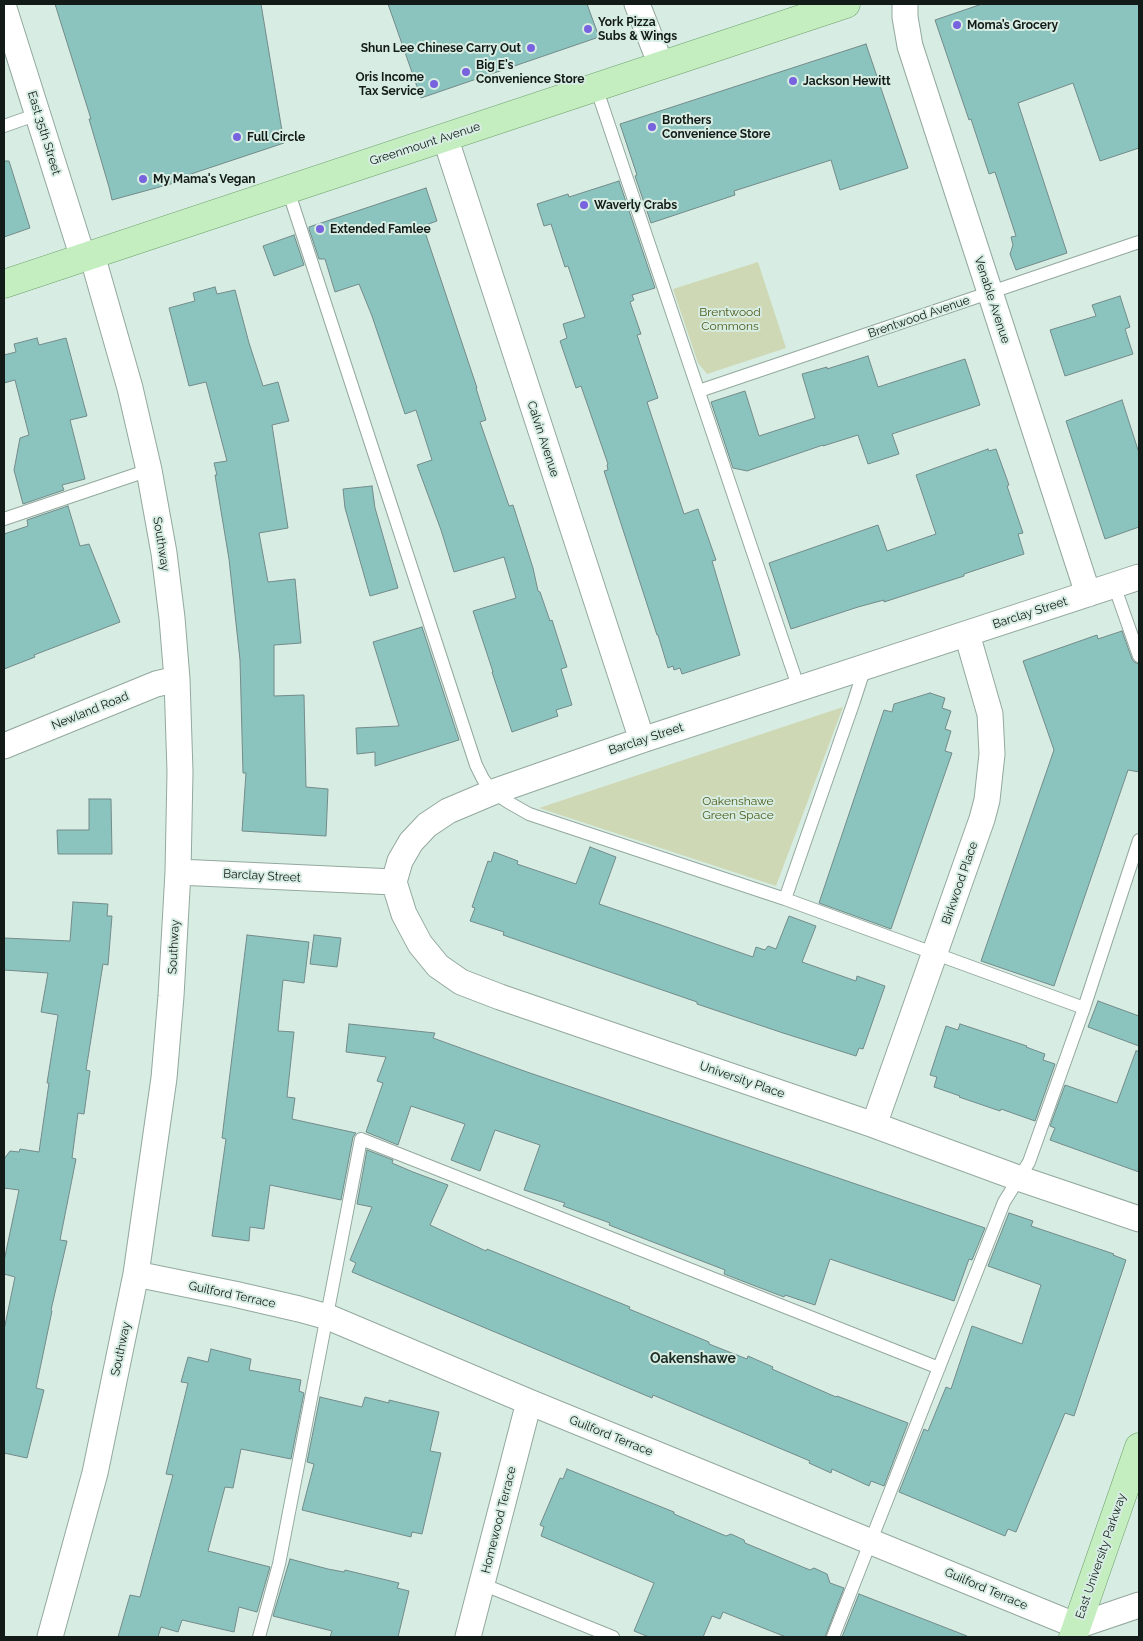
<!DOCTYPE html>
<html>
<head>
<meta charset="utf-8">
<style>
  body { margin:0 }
  #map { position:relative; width:1143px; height:1641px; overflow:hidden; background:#d7ede3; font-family:Raleway,sans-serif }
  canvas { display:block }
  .frame { position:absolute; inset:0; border:5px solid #131b18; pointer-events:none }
</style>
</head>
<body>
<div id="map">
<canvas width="1143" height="1641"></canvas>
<div class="frame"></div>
</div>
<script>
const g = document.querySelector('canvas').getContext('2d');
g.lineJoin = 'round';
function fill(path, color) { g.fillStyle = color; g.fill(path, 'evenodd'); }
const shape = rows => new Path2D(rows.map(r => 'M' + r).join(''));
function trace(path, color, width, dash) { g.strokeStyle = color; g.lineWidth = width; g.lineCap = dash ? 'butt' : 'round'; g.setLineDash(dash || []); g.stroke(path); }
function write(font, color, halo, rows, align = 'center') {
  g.font = font + ' Raleway,sans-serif'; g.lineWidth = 4; g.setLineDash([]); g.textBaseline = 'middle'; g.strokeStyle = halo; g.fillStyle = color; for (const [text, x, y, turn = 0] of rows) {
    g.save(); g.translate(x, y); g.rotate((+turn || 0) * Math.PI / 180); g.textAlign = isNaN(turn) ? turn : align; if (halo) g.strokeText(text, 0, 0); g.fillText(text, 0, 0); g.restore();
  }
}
const green = shape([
  [758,262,786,348,707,374,698,363,673,289],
  [843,707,776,886,539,808]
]);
const building = shape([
  [55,4,261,4,284,143,173,180,174,183,112,200,109,187,89,119,91,119,55,4],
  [388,4,587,4,599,37,421,98,388,4],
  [982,4,1139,4,1139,148,1100,161,1073,83,1018,103,1067,253,1016,270,1010,254,1013,245,1011,237,1016,236,995,172,989,174,971,119,969,120,935,20,982,4],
  [866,44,908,168,840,190,831,160,734,191,735,195,651,223,635,176,637,175,620,124,866,44],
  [4,161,9,161,30,228,4,237,4,161],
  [619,181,655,288,632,295,634,300,630,302,641,334,637,335,658,398,647,402,684,514,698,509,716,560,712,561,740,655,682,674,680,668,674,670,673,666,668,668,658,635,657,635,604,471,608,470,607,465,608,464,581,386,576,388,560,341,567,338,563,324,585,317,568,266,565,267,551,224,544,226,537,204,568,194,569,197,619,181],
  [426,188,437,221,423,226,477,388,476,388,486,420,480,422,509,506,513,505,533,568,538,591,540,592,550,621,552,620,567,667,561,669,572,705,556,710,558,716,512,732,492,672,493,672,473,611,516,598,504,557,454,572,441,530,417,465,432,460,416,410,405,414,372,316,359,284,335,292,325,259,319,259,309,229,309,227,426,188],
  [294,235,304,265,274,276,263,246,294,235],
  [215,287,217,294,235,290,249,343,263,386,278,382,288,418,289,421,272,425,288,528,259,533,268,582,295,579,301,643,274,645,274,696,304,695,306,787,328,789,326,836,242,831,246,773,243,773,240,660,229,559,215,475,217,475,214,463,227,461,206,382,189,386,169,308,195,301,193,293,215,287],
  [1120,296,1130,327,1125,329,1133,354,1065,376,1050,330,1096,316,1092,305,1120,296],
  [37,338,39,345,66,338,87,416,70,420,85,479,62,485,64,490,23,504,14,470,20,438,29,435,15,380,4,383,4,355,16,352,14,344,37,338],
  [868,356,878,387,965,359,980,405,892,434,899,454,868,464,858,435,823,446,823,445,747,471,733,468,711,402,745,391,759,436,815,418,802,374,827,367,827,369,868,356],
  [1122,400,1139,453,1139,527,1105,539,1066,421,1122,400],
  [988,449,989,451,996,449,1009,485,1007,486,1023,533,1018,534,1024,554,964,574,964,576,933,586,884,602,884,600,858,607,791,629,769,563,878,525,887,551,936,534,916,475,988,449],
  [372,486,375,508,398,588,370,596,345,508,343,489,372,486],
  [68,506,80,546,89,544,120,622,34,655,35,657,4,669,4,534,28,526,27,520,68,506],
  [422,627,459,740,375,766,375,752,357,754,356,728,399,726,373,642,422,627],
  [1122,631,1132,659,1134,662,1139,664,1139,772,1128,770,1054,986,981,961,1054,750,1023,661,1097,635,1098,639,1122,631],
  [930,693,945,698,942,708,951,711,945,729,951,731,945,751,952,753,891,929,819,903,884,710,892,712,894,704,930,693],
  [89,799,111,799,112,854,58,854,57,830,89,830,89,799],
  [590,847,616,857,599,904,658,924,753,957,756,947,765,950,768,946,776,949,789,916,816,926,802,962,856,981,857,976,885,986,863,1049,859,1048,856,1056,783,1033,697,1004,697,1002,503,935,504,932,470,921,475,908,472,907,488,861,491,862,494,852,518,861,517,864,576,884,590,847],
  [73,902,108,904,107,916,112,916,108,965,103,964,86,1070,90,1071,84,1114,78,1113,72,1158,76,1159,60,1240,67,1241,51,1310,52,1311,36,1388,44,1390,27,1458,4,1453,4,1330,15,1277,4,1274,4,1261,19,1190,4,1188,4,1159,10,1151,19,1152,20,1149,39,1152,49,1083,47,1083,58,1015,41,1012,48,973,4,970,4,938,70,941,73,902],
  [247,935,309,942,304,983,283,980,278,1031,294,1032,287,1097,295,1098,292,1119,356,1133,353,1137,341,1200,270,1185,264,1229,250,1227,249,1241,212,1236,226,1139,222,1138,247,935],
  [314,935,341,938,337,967,310,964,314,935],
  [1098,1001,1139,1016,1139,1046,1088,1027,1098,1001],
  [349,1024,435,1033,433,1038,527,1072,985,1228,972,1260,969,1259,954,1301,830,1259,815,1305,785,1295,784,1297,724,1274,725,1270,609,1225,610,1223,563,1206,565,1203,524,1190,540,1145,495,1130,480,1171,451,1160,465,1124,411,1106,398,1145,366,1132,383,1083,377,1081,386,1057,346,1052,349,1024],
  [960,1024,1027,1046,1026,1047,1045,1054,1043,1060,1055,1064,1035,1121,1001,1109,1000,1111,959,1097,960,1096,934,1087,937,1077,930,1075,946,1026,958,1030,960,1024],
  [1136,1051,1139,1051,1139,1172,1050,1140,1055,1128,1050,1126,1065,1085,1117,1103,1136,1051],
  [367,1150,393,1160,392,1163,413,1172,448,1185,430,1225,486,1251,487,1249,630,1307,629,1309,709,1342,709,1344,747,1359,748,1356,773,1367,772,1369,836,1397,837,1396,908,1423,884,1486,871,1481,869,1486,832,1469,831,1473,809,1463,810,1461,653,1395,652,1398,352,1272,356,1263,350,1260,372,1207,357,1204,367,1150],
  [1009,1213,1033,1221,1031,1226,1114,1254,1113,1255,1126,1260,1074,1416,1065,1413,1016,1532,1008,1529,1005,1536,899,1492,924,1429,928,1431,946,1387,951,1389,972,1326,1022,1344,1041,1285,988,1266,1009,1213],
  [211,1349,251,1359,249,1370,301,1380,299,1391,304,1393,291,1459,241,1449,233,1488,225,1487,208,1551,270,1567,257,1612,239,1607,234,1632,182,1620,178,1632,161,1627,158,1637,118,1637,130,1595,140,1597,173,1475,166,1474,188,1383,181,1382,188,1357,208,1362,211,1349],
  [320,1397,362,1407,365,1397,389,1403,389,1400,439,1412,430,1451,441,1453,422,1534,412,1532,411,1537,302,1510,314,1464,307,1462,320,1397],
  [567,1469,674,1512,674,1514,726,1536,731,1534,744,1540,745,1543,810,1570,814,1568,827,1574,830,1583,844,1588,825,1637,786,1637,723,1612,720,1619,712,1616,703,1637,649,1637,634,1631,654,1583,541,1536,544,1527,540,1525,560,1478,563,1479,567,1469],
  [290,1559,328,1569,344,1572,345,1570,399,1583,397,1588,409,1591,398,1637,330,1637,332,1631,273,1616,290,1559],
  [859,1594,967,1636,967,1637,842,1637,859,1594]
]);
const lane = shape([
  [596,87,799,689],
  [4,126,38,114],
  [288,190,476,765,483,779,493,792,508,802,529,814,785,899,1084,1008],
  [699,391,1139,242],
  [4,519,149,470],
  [1114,585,1139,656],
  [785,899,854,701,865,667],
  [482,1584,613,1637],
  [259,1637,279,1564,361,1139,939,1368],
  [833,1637,1004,1202,1029,1162,1084,1008,1139,840]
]);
const street = shape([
  [637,4,661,65],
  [905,4,905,17,910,46,1088,594],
  [4,8,83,258],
  [445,137,642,740],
  [4,746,156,684,177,679],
  [178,872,394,882],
  [394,882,404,914,420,944,438,966,461,982,500,997,874,1125,1018,1178,1139,1219],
  [394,882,400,861,411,842,427,825,448,811,493,792,642,740,1139,577],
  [874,1125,982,819,987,800,992,754,990,714,967,634],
  [136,1274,234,1294,299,1309,328,1317,529,1402,1077,1626,1139,1605],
  [50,1637,95,1473,136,1274,164,1078,171,996,178,872,180,772,177,679,172,618,164,553,149,470,130,388,92,255],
  [468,1637,529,1402]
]);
const primary = shape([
  [4,284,846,4],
  [1073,1637,1139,1447]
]);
const markers = [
  [957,25,5,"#7763de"],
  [588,29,5,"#7763de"],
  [531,48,5,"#7763de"],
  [466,72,5,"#7763de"],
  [793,81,5,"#7763de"],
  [434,84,5,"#7763de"],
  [652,127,5,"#7763de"],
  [237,137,5,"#7763de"],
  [143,179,5,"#7763de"],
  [584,205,5,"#7763de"],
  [320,229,5,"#7763de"]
];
const poiNames = [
  ["York Pizza",598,22],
  ["Subs & Wings",598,36],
  ["Moma’s Grocery",967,25],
  ["Shun Lee Chinese Carry Out",521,48,"right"],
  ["Big E's",476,65],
  ["Convenience Store",476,79],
  ["Oris Income",424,77,"right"],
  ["Tax Service",424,91,"right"],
  ["Jackson Hewitt",803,81],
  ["Brothers",662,120],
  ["Convenience Store",662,134],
  ["Full Circle",247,137],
  ["My Mama's Vegan",153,179],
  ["Waverly Crabs",594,205],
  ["Extended Famlee",330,229]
];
const streetNames = [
  ["East 35th Street",44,133,73],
  ["Greenmount Avenue",425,144,-18],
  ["Venable Avenue",992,300,72],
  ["Brentwood Avenue",919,317,-19],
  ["Calvin Avenue",543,439,72],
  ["Southway",161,544,81],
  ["Barclay Street",1030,613,-18],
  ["Newland Road",90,711,-22],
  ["Barclay Street",646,739,-18],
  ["Barclay Street",262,876,3],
  ["Birkwood Place",960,883,-71],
  ["Southway",174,947,-87],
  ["University Place",742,1080,19],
  ["Guilford Terrace",232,1295,12],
  ["Southway",121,1349,-78],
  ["Guilford Terrace",611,1436,22],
  ["Homewood Terrace",499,1520,-76],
  ["East University Parkway",1101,1556,-71],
  ["Guilford Terrace",986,1589,23]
];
const parkNames = [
  ["Brentwood",730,312],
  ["Commons",730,326],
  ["Oakenshawe",738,801],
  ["Green Space",738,815]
];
const neighbourhoodNames = [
  ["Oakenshawe",693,1359]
];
fill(green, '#cfd8b4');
fill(building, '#8bc3bf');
trace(building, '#738b89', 1);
trace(lane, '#93a89e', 14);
trace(street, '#93a89e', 27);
trace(primary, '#6d9d6a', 29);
trace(lane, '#fff', 12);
trace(street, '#fff', 25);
trace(primary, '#c4eec0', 28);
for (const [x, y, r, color] of markers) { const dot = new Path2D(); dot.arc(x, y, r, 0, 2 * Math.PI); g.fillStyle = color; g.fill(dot); trace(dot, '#d7ede3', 2); }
write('bold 12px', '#131b18', '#d7ede3', poiNames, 'left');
write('12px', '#131b18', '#d7ede3', streetNames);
write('12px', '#4f5a18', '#d7ede3', parkNames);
write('bold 14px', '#1c2d26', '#d7ede3', neighbourhoodNames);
</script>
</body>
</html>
